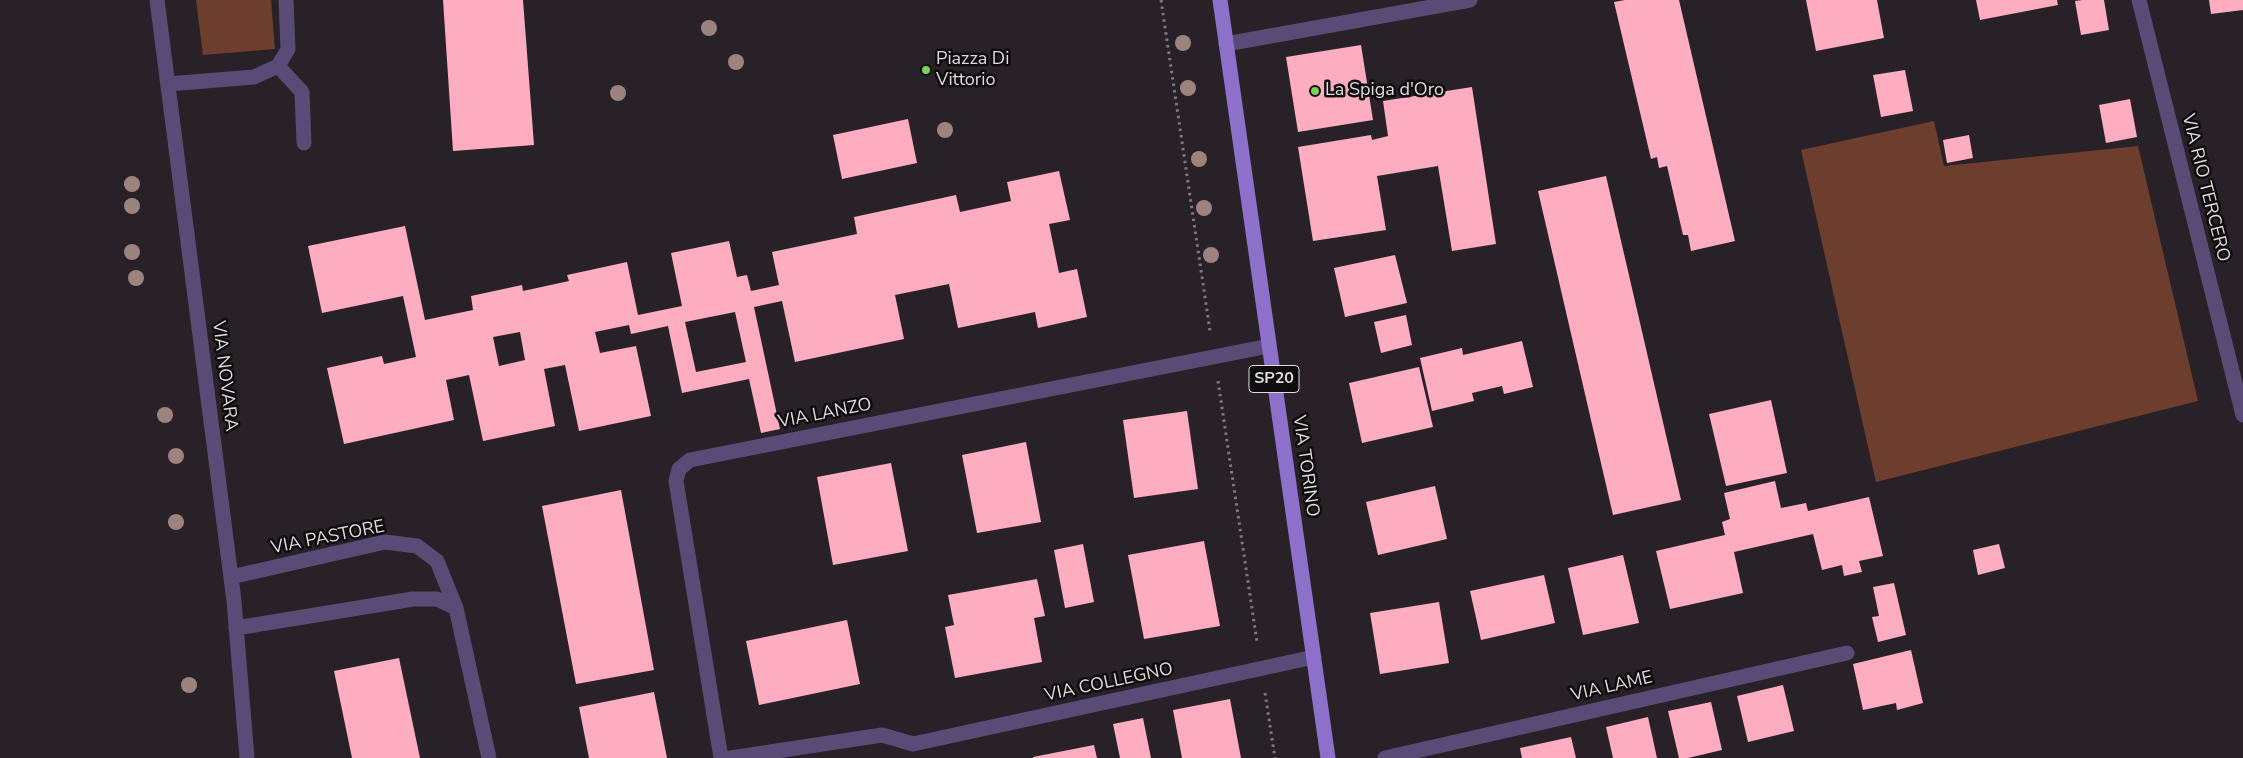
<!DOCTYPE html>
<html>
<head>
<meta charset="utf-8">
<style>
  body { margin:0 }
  canvas { display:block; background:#282127 }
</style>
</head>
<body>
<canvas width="2243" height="758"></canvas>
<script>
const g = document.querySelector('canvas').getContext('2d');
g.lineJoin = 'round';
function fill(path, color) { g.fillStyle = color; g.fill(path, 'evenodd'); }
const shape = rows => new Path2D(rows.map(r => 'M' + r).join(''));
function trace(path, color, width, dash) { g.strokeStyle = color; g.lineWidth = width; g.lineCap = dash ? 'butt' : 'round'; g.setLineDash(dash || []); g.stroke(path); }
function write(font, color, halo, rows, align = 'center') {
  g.font = font + ' "Nunito Sans",sans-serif'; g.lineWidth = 5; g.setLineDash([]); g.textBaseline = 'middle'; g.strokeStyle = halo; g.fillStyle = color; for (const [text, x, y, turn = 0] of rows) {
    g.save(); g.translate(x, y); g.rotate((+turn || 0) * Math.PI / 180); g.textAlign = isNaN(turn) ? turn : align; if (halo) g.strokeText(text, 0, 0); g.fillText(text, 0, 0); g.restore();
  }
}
const green = shape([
  [196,0,271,0,275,49,203,55],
  [1934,121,1944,166,2138,146,2198,401,1876,482,1801,150]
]);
const building = shape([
  [443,0,523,0,534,145,453,151],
  [1625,0,1679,0,1735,241,1691,251,1688,235,1683,235,1667,166,1659,168,1657,157,1651,159,1614,2],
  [1806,0,1877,0,1884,38,1816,51],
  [1976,0,2057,0,2058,5,1980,20],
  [2082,0,2104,0,2109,30,2081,35,2075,1],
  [2209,0,2243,0,2243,10,2211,14],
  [1361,45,1373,120,1298,132,1286,57],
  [1905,70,1913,111,1881,117,1873,75],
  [1472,87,1496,244,1452,251,1438,166,1377,176,1386,230,1313,241,1298,147,1371,135,1372,140,1388,136,1383,101],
  [2130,99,2137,137,2106,143,2099,105],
  [908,119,917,163,842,179,833,135],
  [1969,135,1973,158,1947,163,1943,140],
  [1059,171,1070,220,1049,224,1059,273,1077,269,1087,317,1038,328,1035,312,958,328,949,284,895,295,904,339,795,362,782,301,754,307,780,429,761,433,749,379,682,393,668,326,631,334,629,325,595,332,600,353,636,346,651,416,579,431,565,365,544,369,555,426,483,441,469,375,446,380,454,420,344,444,327,368,382,356,384,364,416,357,403,296,322,313,308,246,405,226,425,320,473,310,471,296,522,285,523,291,569,281,567,275,627,262,638,315,682,306,671,253,729,241,737,277,747,275,751,291,779,285,772,252,857,234,854,217,956,195,960,212,1011,201,1007,182],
  [735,312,746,362,696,372,685,322],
  [520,332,525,360,499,366,493,337],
  [1606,176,1681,500,1613,515,1538,191],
  [1395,255,1407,303,1345,317,1334,268],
  [1406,315,1412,345,1381,353,1374,322],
  [1522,341,1533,387,1504,394,1502,386,1472,393,1474,401,1432,411,1420,358,1462,348,1463,355],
  [1419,367,1433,427,1362,443,1349,383],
  [1771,400,1787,473,1726,486,1709,414],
  [1187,411,1198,489,1134,498,1123,420],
  [1026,442,1041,522,977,533,962,455],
  [891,463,908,551,833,565,817,477],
  [1775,481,1781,508,1806,503,1808,511,1869,497,1883,556,1859,561,1862,572,1844,576,1842,565,1822,570,1813,534,1734,552,1743,593,1670,609,1656,551,1725,535,1722,522,1730,519,1724,493],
  [1435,486,1447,539,1378,555,1366,502],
  [621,490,654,670,576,684,542,506],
  [1204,541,1220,626,1144,639,1128,555],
  [1083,544,1094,602,1065,608,1054,550],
  [1999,544,2005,568,1978,575,1973,550],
  [1623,555,1639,623,1583,635,1568,568],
  [1544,575,1555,623,1481,640,1470,591],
  [1037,579,1045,616,1034,618,1042,662,955,678,945,627,954,625,948,595],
  [1894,583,1906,635,1878,642,1872,617,1879,616,1873,587],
  [1439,602,1449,663,1380,674,1370,613],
  [847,620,860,684,759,705,746,641],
  [1911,650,1923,703,1897,710,1896,703,1863,710,1853,664],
  [399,658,420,758,352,758,334,671],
  [1783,685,1794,731,1748,742,1737,696],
  [654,692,667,758,589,758,579,707],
  [1230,699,1241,758,1182,758,1173,710],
  [1711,702,1722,750,1688,758,1679,758,1668,711],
  [1648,717,1657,758,1613,758,1606,727],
  [1143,718,1151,758,1120,758,1113,724],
  [1571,737,1576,758,1522,758,1520,748],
  [1094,745,1097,758,1033,758,1033,757]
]);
const path = shape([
  [1161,0,1210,331],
  [1218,381,1257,642],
  [1265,693,1275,758]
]);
const minor = shape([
  [157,0,234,601,247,758],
  [2139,0,2243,415],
  [1226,44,1470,0],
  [278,66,302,92,304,143],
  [168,84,254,77,278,66,288,49,286,0],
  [231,577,385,542,417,546,437,561,456,608,489,758],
  [236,628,413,599,437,599,456,608],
  [721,758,676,481,679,469,690,460,1269,346],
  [731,758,882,735,913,744,1314,657],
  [1385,758,1847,653]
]);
const major = shape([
  [1220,0,1328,758]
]);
const trees = [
  [709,28],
  [1183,43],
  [736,62],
  [1188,88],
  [618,93],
  [945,130],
  [1199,159],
  [132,184],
  [132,206],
  [1204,208],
  [132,252],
  [1211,255],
  [136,278],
  [165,415],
  [176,456],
  [176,522],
  [189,685]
];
const markers = [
  [926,70,5,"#75d25b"],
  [1315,91,5,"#75d25b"]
];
const shields = [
  [1274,379,50]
];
const shieldNames = [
  ["SP20",1274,379]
];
const poiNames = [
  ["Piazza Di",936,60],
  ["Vittorio",936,81],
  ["La Spiga d'Oro",1325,91]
];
const streetNames = [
  ["VIA RIO TERCERO",2205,188,76],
  ["VIA NOVARA",224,376,83],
  ["VIA LANZO",825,414,-11],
  ["VIA TORINO",1305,466,82],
  ["VIA PASTORE",328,538,-11],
  ["VIA COLLEGNO",1109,683,-12],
  ["VIA LAME",1612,687,-13]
];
fill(green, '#6d3d2e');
fill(building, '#fdadbf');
trace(path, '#7f797e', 3, [2.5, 4]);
trace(minor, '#584b76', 15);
trace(major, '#8c70c9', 15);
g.fillStyle = '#9d837e';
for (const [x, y] of trees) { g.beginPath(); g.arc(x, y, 8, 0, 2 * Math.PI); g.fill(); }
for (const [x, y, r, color] of markers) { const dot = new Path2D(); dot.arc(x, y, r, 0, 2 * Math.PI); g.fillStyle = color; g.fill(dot); trace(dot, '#0f0c0e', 2); }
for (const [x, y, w] of shields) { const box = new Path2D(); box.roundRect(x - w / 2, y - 13.5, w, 27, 4); g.fillStyle = '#0f0c0e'; g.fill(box); trace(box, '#dfdade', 1); }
write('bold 16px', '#dfdade', null, shieldNames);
write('18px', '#dfdade', '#0f0c0e', poiNames, 'left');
write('18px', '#dfdade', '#0f0c0e', streetNames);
</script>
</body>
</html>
